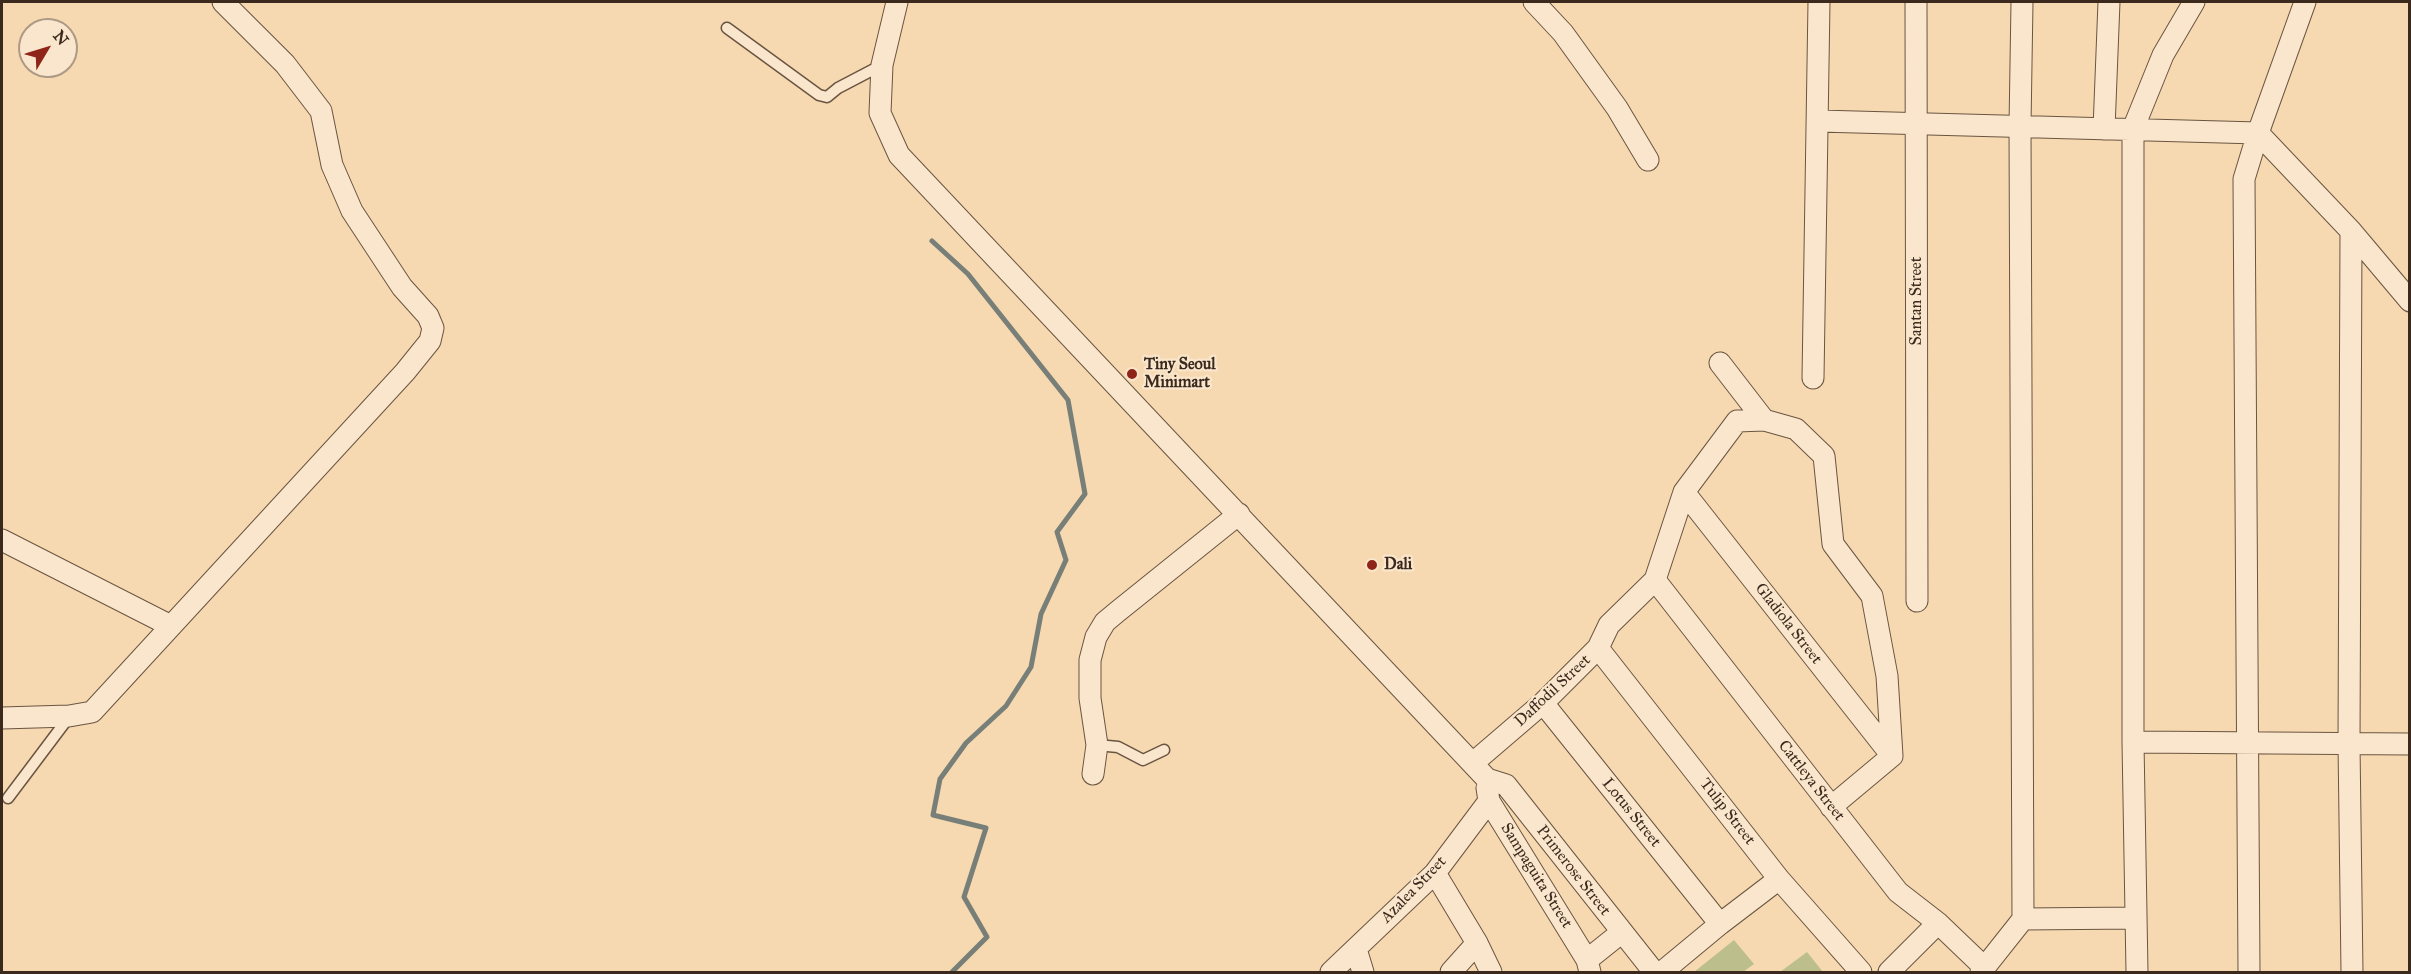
<!DOCTYPE html>
<html>
<head>
<meta charset="utf-8">
<style>
  body { margin:0 }
  #map { position:relative; width:2411px; height:974px; overflow:hidden; background:#f6d9b0; font-family:"IM FELL Great Primer",serif }
  canvas { display:block }
  .frame { position:absolute; inset:0; border:3px solid #3b291d; pointer-events:none }
  .north { position:absolute; left:18px; top:18px; width:60px; height:60px; box-sizing:border-box; background:#f9e6cc; border:2px solid #ad9a86; border-radius:50%; rotate:52deg; font-size:16px; font-weight:700; line-height:24px; text-align:center; color:#3b291d }
  .north::after { content:''; display:block; margin:auto; width:21px; height:27px; background:#8f2418; clip-path:polygon(50% 0,100% 100%,50% 72%,0 100%) }
</style>
</head>
<body>
<div id="map">
<canvas width="2411" height="974"></canvas>
<div class="frame"></div>
<div class="north">N</div>
</div>
<script>
const g = document.querySelector('canvas').getContext('2d');
g.lineJoin = 'round';
function fill(path, color) { g.fillStyle = color; g.fill(path, 'evenodd'); }
const shape = rows => new Path2D(rows.map(r => 'M' + r).join(''));
function trace(path, color, width, dash) { g.strokeStyle = color; g.lineWidth = width; g.lineCap = dash ? 'butt' : 'round'; g.setLineDash(dash || []); g.stroke(path); }
function write(font, color, halo, rows, align = 'center') {
  g.font = font + ' "IM FELL Great Primer",serif'; g.lineWidth = 4.5; g.setLineDash([]); g.textBaseline = 'middle'; g.strokeStyle = halo; g.fillStyle = color; for (const [text, x, y, turn = 0] of rows) {
    g.save(); g.translate(x, y); g.rotate((+turn || 0) * Math.PI / 180); g.textAlign = isNaN(turn) ? turn : align; if (halo) g.strokeText(text, 0, 0); g.fillText(text, 0, 0); g.restore();
  }
}
const green = shape([
  [1734,940,1754,964,1743,972,1694,972],
  [1807,952,1823,972,1780,972]
]);
const stream = shape([
  [932,241,968,274,1068,400,1085,494,1057,532,1066,560,1041,614,1031,667,1006,706,966,743,940,779,933,815,986,828,964,897,987,937,952,972]
]);
const lane = shape([
  [727,28,819,95,827,97,838,88,882,65],
  [1097,745,1118,747,1143,760,1164,750],
  [8,798,69,717]
]);
const street = shape([
  [897,2,882,65,880,113,899,155,1487,779],
  [1534,2,1563,33,1617,108,1648,160],
  [1916,2,1917,601],
  [2022,2,2020,126,2023,919],
  [1819,121,2258,133,2351,231,2410,301],
  [2104,129,2109,2],
  [2351,231,2349,744,2352,972],
  [1720,363,1764,420],
  [1813,378,1819,2],
  [1684,492,1892,756],
  [2,540,171,626],
  [1655,580,1898,892,1938,923,1984,967],
  [1598,648,1779,879,1861,972],
  [1543,703,1720,924],
  [2,718,69,716,92,712,405,372,430,341,433,328,428,316,402,287,352,211,332,165,321,111,285,64,223,2],
  [2133,742,2410,744],
  [1473,763,1543,703,1598,648,1609,625,1655,580,1684,492,1737,421,1764,420,1796,429,1824,456,1833,544,1872,596,1887,676,1892,756,1831,807],
  [1093,774,1097,745,1090,698,1090,660,1096,637,1105,622,1117,612,1239,514],
  [1487,779,1506,785,1654,972],
  [1487,788,1489,801,1587,960,1590,972],
  [1435,873,1477,943,1491,972],
  [2023,919,2136,918],
  [1356,949,1363,972],
  [1587,960,1622,932],
  [1331,972,1435,873,1489,801],
  [1451,972,1477,943],
  [1662,972,1720,924,1779,879],
  [1889,972,1938,923],
  [1981,972,2023,919],
  [2137,972,2133,742,2133,129,2163,55,2194,2],
  [2249,972,2244,179,2258,133,2305,2]
]);
const markers = [
  [1132,374,6,"#8f2418"],
  [1372,565,6,"#8f2418"]
];
const streetNames = [
  ["Santan Street",1917,301,-90],
  ["Gladiola Street",1788,624,52],
  ["Daffodil Street",1553,691,-43],
  ["Cattleya Street",1811,781,52],
  ["Tulip Street",1727,812,52],
  ["Lotus Street",1631,813,51],
  ["Primerose Street",1573,871,52],
  ["Sampaguita Street",1536,876,58],
  ["Azalea Street",1414,890,-46]
];
const poiNames = [
  ["Tiny Seoul",1144,365],
  ["Minimart",1144,383],
  ["Dali",1384,565]
];
fill(green, '#bcbf8b');
trace(stream, '#777f78', 5);
trace(lane, '#6a5542', 13);
trace(street, '#6a5542', 23);
trace(lane, '#f9e6cc', 10);
trace(street, '#f9e6cc', 21);
for (const [x, y, r, color] of markers) { const dot = new Path2D(); dot.arc(x, y, r, 0, 2 * Math.PI); g.fillStyle = color; g.fill(dot); trace(dot, '#f9e6cc', 2); }
write('16px', '#3b291d', '#f9e6cc', streetNames);
write('bold 16px', '#3b291d', '#f9e6cc', poiNames, 'left');
</script>
</body>
</html>
